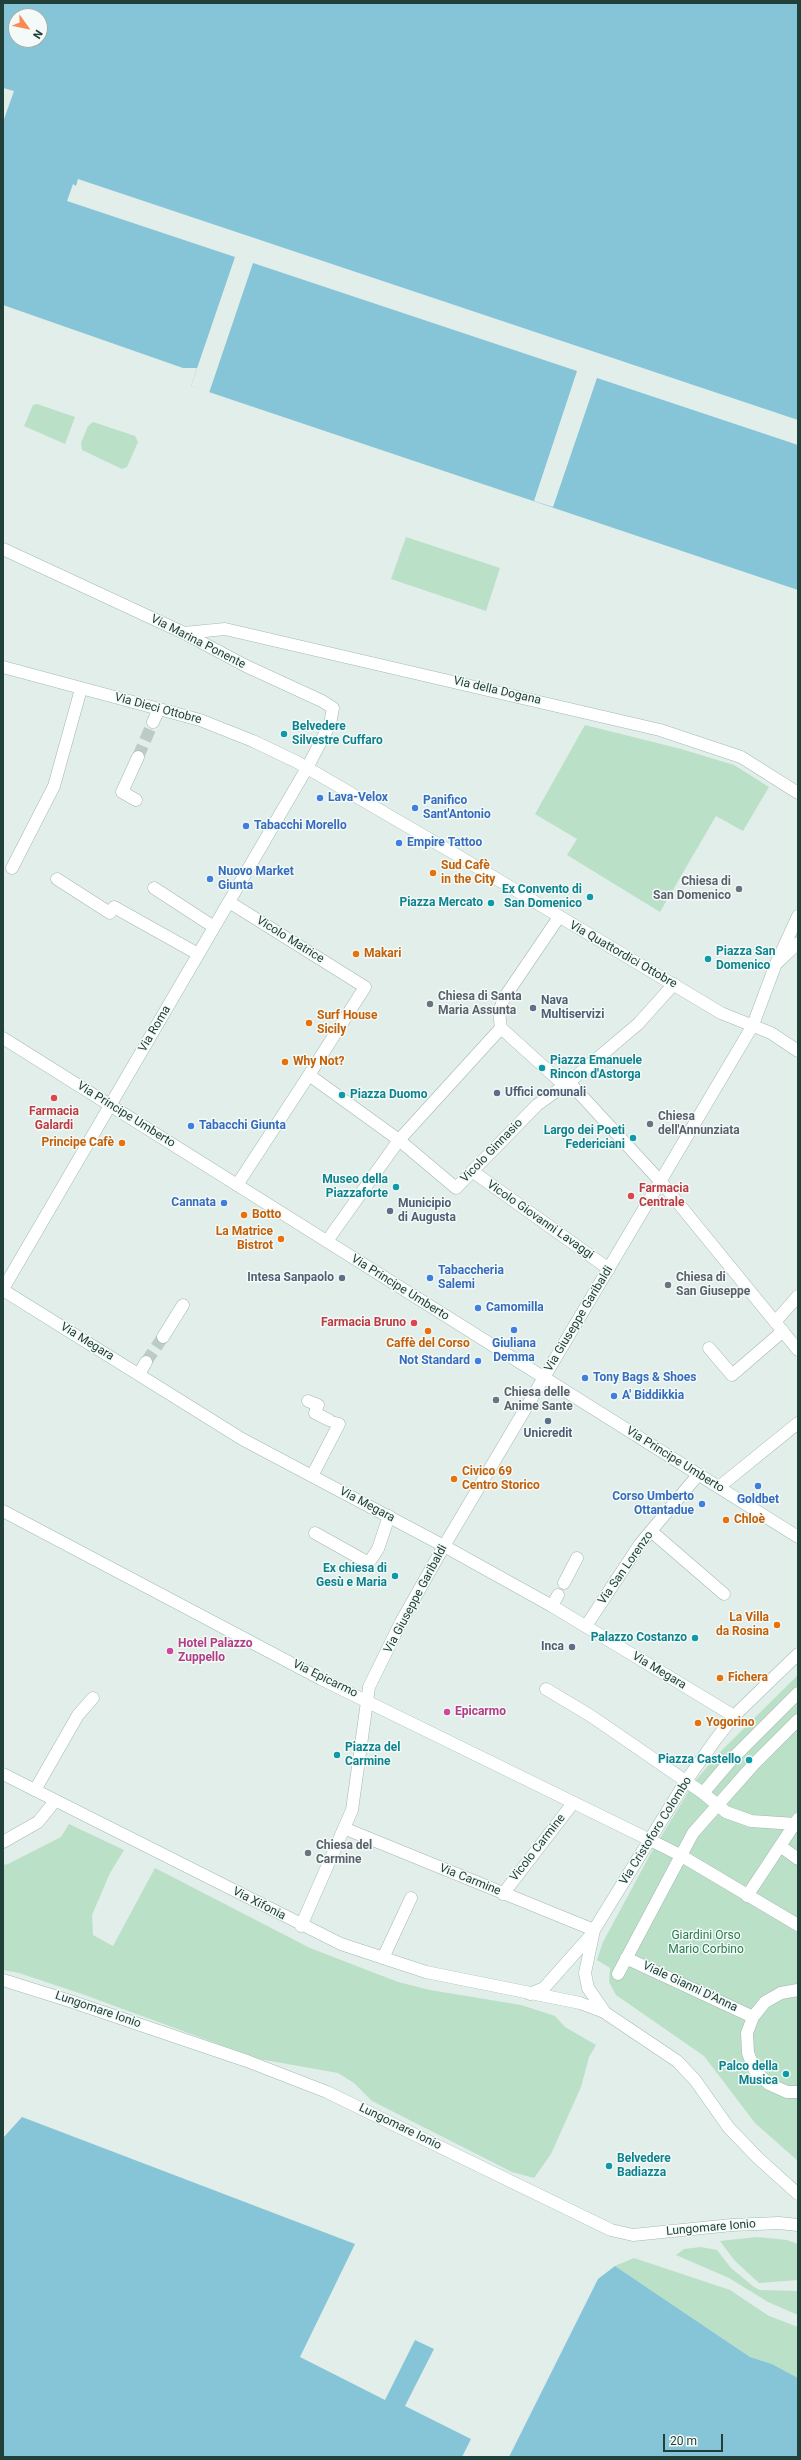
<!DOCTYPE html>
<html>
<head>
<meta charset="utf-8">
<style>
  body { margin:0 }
  #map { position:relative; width:801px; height:2460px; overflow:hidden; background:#e2eee9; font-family:Roboto,sans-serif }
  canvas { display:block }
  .frame { position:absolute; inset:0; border:4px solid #21403a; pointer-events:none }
  .north { position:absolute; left:8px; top:8px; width:40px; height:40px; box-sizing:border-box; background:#f3faf7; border:1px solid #9fb0ab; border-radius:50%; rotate:123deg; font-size:11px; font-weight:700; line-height:16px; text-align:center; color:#21403a }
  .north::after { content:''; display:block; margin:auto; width:14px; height:18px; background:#fc8952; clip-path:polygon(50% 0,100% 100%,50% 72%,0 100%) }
  .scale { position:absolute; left:663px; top:2434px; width:60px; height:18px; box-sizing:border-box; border:2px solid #21403a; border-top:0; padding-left:5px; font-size:12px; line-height:14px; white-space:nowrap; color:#21403a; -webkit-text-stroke:3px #f3faf7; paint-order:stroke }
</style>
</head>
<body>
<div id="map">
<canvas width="801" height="2460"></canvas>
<div class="frame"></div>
<div class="north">N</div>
<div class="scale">20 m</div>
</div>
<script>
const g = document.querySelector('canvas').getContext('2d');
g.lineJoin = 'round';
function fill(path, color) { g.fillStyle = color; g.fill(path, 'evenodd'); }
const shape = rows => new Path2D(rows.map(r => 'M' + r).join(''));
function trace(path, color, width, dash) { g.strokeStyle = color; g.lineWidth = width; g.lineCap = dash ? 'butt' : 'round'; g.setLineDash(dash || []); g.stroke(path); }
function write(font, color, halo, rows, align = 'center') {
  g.font = font + ' Roboto,sans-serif'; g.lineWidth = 3; g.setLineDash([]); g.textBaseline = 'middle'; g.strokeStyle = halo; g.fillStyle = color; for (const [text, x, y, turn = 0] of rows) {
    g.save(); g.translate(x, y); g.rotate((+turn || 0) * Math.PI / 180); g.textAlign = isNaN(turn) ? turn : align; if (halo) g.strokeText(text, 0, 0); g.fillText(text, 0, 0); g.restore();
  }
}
const green = shape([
  [37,404,75,417,65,444,24,426,33,405],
  [93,422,135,436,138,442,127,467,122,469,82,450,81,443,88,426],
  [406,537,500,568,486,611,391,579],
  [585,725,681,749,734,765,769,787,743,831,716,816,660,912,567,855,577,839,535,814],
  [798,1675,798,2161,755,2123,704,2056,616,1995,609,1982,610,1968,597,1960,603,1942,651,1853,695,1781,722,1750],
  [69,1824,124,1850,110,1873,92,1915,93,1935,113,1946,155,1868,310,1948,398,1982,430,1990,521,2005,555,2016,565,2027,596,2045,589,2057,581,2087,551,2154,534,2178,512,2172,372,2101,354,2083,338,2073,259,2059,82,1994,19,1973,3,1970,3,1865,8,1864,61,1837],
  [757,2237,787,2240,798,2244,798,2280,759,2283,735,2261,720,2241],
  [701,2247,717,2250,731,2268,754,2287,760,2290,798,2291,798,2315,768,2302,729,2278,676,2255,684,2249],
  [634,2258,730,2290,769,2316,798,2327,798,2378,772,2364,750,2357,615,2266]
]);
const water = shape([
  [3,3,798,3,798,590,191,386,197,368,183,368,3,305,3,122,14,91,3,88],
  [16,16,40,16,40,40,16,40],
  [22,2117,355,2244,300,2357,385,2400,415,2340,434,2349,405,2406,471,2439,462,2457,3,2457,3,2138],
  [615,2266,750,2357,772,2364,798,2378,798,2457,509,2457,598,2279]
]);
const pier = shape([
  [78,179,798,420,798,445,597,378,553,507,534,501,577,371,253,263,209,393,191,386,235,257,67,201,73,184,76,186]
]);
const streetTunnel = shape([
  [138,757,153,722],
  [146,1362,163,1337]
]);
const street = shape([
  [153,722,159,709],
  [136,800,122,792,138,757],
  [12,868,54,786,81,689],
  [57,879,110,913,114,907,198,954],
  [154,888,214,927],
  [229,902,365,987,309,1075],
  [776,964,798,943],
  [501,1028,499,1012,504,998,559,917],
  [569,1082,661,1182,798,1350],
  [564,1085,501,1028,399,1140,456,1188,537,1105,569,1082,586,1068,638,1024,674,984],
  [472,1171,609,1269],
  [237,1185,309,1075,399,1140,327,1241],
  [775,1322,798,1296],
  [163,1337,183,1305],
  [709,1348,732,1375,783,1331],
  [139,1374,146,1362],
  [308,1401,318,1405,315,1413,329,1420],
  [312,1476,339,1424,335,1423],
  [719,1487,798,1423],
  [651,1531,724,1594],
  [315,1533,365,1561,370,1561,378,1549,389,1516],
  [564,1583,577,1558],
  [552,1606,558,1595],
  [586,1626,640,1544,698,1475],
  [546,1689,591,1716,703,1793,726,1812,751,1821,795,1824],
  [35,1790,78,1715,93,1698],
  [703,1793,732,1759,798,1693],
  [346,1829,594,1930],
  [650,1840,680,1855,798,1925],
  [3,1842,38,1822,55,1801],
  [780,1846,798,1859],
  [503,1894,573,1803],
  [747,1896,798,1819],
  [383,1958,411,1898],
  [626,1958,753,2017],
  [618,1974,693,1833,754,1764,798,1720],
  [798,1990,781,1993,765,2002,753,2017,747,2033,748,2053,755,2071,769,2084,787,2092,798,2092]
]);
const secondary = shape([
  [3,549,184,633,246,666,322,701,333,708,330,724,307,768,3,1289],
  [184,633,225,629,660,730,741,757,798,793],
  [3,667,200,720,253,741,297,762,455,854,721,1013,771,1033,798,1051],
  [3,1038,798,1537],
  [3,1290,242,1439,444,1546,552,1606,734,1716],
  [3,1511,321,1679,650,1840],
  [3,1774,341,1944,426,1972,580,2003,604,2012,677,2061,695,2080,729,2128,758,2158,798,2194],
  [301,1926,352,1810,369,1687,401,1622,444,1546,753,1025,775,966,798,916],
  [3,1980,70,2001,247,2061,327,2092,611,2230,633,2235,732,2225,779,2223,798,2225],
  [530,1994,544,1988,591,1935],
  [604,2011,588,1988,585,1973,594,1930,686,1781,716,1739,734,1716,798,1654]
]);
const markers = [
  [284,734,4,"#0f9aa8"],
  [320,798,4,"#3f7fe0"],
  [415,808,4,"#3f7fe0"],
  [246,826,4,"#3f7fe0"],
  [399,843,4,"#3f7fe0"],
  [433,873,4,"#e8710a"],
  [210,879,4,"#3f7fe0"],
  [739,889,4,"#6b7280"],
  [590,897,4,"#0f9aa8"],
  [491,903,4,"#0f9aa8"],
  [356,954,4,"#e8710a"],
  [708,959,4,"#0f9aa8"],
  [430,1004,4,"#6b7280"],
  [533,1008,4,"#5c6f8a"],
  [309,1023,4,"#e8710a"],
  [285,1062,4,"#e8710a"],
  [542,1068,4,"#0f9aa8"],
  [497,1093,4,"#5c6f8a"],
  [342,1095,4,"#0f9aa8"],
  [54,1098,4,"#e0444e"],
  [650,1124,4,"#6b7280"],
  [191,1126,4,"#3f7fe0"],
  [633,1138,4,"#0f9aa8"],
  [122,1143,4,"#e8710a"],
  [396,1187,4,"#0f9aa8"],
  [631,1196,4,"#e0444e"],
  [224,1203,4,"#3f7fe0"],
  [390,1211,4,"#5c6f8a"],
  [244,1215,4,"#e8710a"],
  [281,1239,4,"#e8710a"],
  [342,1278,4,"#5c6f8a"],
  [430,1278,4,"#3f7fe0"],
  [668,1285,4,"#6b7280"],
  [478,1308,4,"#3f7fe0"],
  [414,1323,4,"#e0444e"],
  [514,1330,4,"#3f7fe0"],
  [428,1331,4,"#e8710a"],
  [478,1361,4,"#3f7fe0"],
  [585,1378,4,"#3f7fe0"],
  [614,1396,4,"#3f7fe0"],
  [496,1400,4,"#6b7280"],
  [548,1421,4,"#5c6f8a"],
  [454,1479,4,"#e8710a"],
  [758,1486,4,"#3f7fe0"],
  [702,1504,4,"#3f7fe0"],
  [726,1520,4,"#e8710a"],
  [395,1576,4,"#0f9aa8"],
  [777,1625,4,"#e8710a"],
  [695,1638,4,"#0f9aa8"],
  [572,1647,4,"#5c6f8a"],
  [170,1651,4,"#d1479c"],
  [720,1678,4,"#e8710a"],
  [447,1712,4,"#d1479c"],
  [698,1723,4,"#e8710a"],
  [337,1755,4,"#0f9aa8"],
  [749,1760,4,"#0f9aa8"],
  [308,1853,4,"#6b7280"],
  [786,2074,4,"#0f9aa8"],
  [609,2166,4,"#0f9aa8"]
];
const streetNames = [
  ["Via Marina Ponente",198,642,27],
  ["Via della Dogana",497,691,13],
  ["Via Dieci Ottobre",158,709,15],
  ["Vicolo Matrice",290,940,32],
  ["Via Quattordici Ottobre",623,955,30],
  ["Via Roma",155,1029,-60],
  ["Via Principe Umberto",126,1115,32],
  ["Vicolo Ginnasio",492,1151,-46],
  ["Vicolo Giovanni Lavaggi",540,1220,35],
  ["Via Principe Umberto",400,1288,32],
  ["Via Giuseppe Garibaldi",579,1319,-59],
  ["Via Megara",87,1342,32],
  ["Via Principe Umberto",675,1460,32],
  ["Via Megara",367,1505,28],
  ["Via San Lorenzo",626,1568,-55],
  ["Via Giuseppe Garibaldi",416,1599,-62],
  ["Via Megara",659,1671,31],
  ["Via Epicarmo",325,1679,26],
  ["Via Cristoforo Colombo",656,1831,-58],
  ["Vicolo Carmine",538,1848,-52],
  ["Via Carmine",470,1880,22],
  ["Via Xifonia",259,1904,27],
  ["Viale Gianni D'Anna",690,1987,25],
  ["Lungomare Ionio",98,2010,19],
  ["Lungomare Ionio",400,2127,26],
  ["Lungomare Ionio",711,2228,-5]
];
const cultureNames = [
  ["Belvedere",292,727,"left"],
  ["Silvestre Cuffaro",292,741,"left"],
  ["Ex Convento di",582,890],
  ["San Domenico",582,904],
  ["Piazza Mercato",483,903],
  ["Piazza San",716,952,"left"],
  ["Domenico",716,966,"left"],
  ["Piazza Emanuele",550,1061,"left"],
  ["Rincon d'Astorga",550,1075,"left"],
  ["Piazza Duomo",350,1095,"left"],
  ["Largo dei Poeti",625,1131],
  ["Federiciani",625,1145],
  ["Museo della",388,1180],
  ["Piazzaforte",388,1194],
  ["Ex chiesa di",387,1569],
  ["Gesù e Maria",387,1583],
  ["Palazzo Costanzo",687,1638],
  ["Piazza del",345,1748,"left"],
  ["Carmine",345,1762,"left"],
  ["Piazza Castello",741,1760],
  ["Palco della",778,2067],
  ["Musica",778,2081],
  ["Belvedere",617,2159,"left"],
  ["Badiazza",617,2173,"left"]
];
const shopNames = [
  ["Lava-Velox",328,798],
  ["Panifico",423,801],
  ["Sant'Antonio",423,815],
  ["Tabacchi Morello",254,826],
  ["Empire Tattoo",407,843],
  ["Nuovo Market",218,872],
  ["Giunta",218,886],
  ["Tabacchi Giunta",199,1126],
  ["Cannata",216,1203,"right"],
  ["Tabaccheria",438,1271],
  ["Salemi",438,1285],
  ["Camomilla",486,1308],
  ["Giuliana",514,1344,"center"],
  ["Demma",514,1358,"center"],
  ["Not Standard",470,1361,"right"],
  ["Tony Bags & Shoes",593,1378],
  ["A' Biddikkia",622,1396],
  ["Corso Umberto",694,1497,"right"],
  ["Ottantadue",694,1511,"right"],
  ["Goldbet",758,1500,"center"]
];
const foodNames = [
  ["Sud Cafè",441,866],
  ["in the City",441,880],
  ["Makari",364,954],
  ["Surf House",317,1016],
  ["Sicily",317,1030],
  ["Why Not?",293,1062],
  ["Principe Cafè",114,1143,"right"],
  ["Botto",252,1215],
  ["La Matrice",273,1232,"right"],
  ["Bistrot",273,1246,"right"],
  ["Caffè del Corso",428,1344,"center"],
  ["Civico 69",462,1472],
  ["Centro Storico",462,1486],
  ["Chloè",734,1520],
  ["La Villa",769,1618,"right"],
  ["da Rosina",769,1632,"right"],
  ["Fichera",728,1678],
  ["Yogorino",706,1723]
];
const worshipNames = [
  ["Chiesa di",731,882,"right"],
  ["San Domenico",731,896,"right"],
  ["Chiesa di Santa",438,997],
  ["Maria Assunta",438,1011],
  ["Chiesa",658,1117],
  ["dell'Annunziata",658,1131],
  ["Chiesa di",676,1278],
  ["San Giuseppe",676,1292],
  ["Chiesa delle",504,1393],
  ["Anime Sante",504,1407],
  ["Chiesa del",316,1846],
  ["Carmine",316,1860]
];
const serviceNames = [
  ["Nava",541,1001],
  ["Multiservizi",541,1015],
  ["Uffici comunali",505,1093],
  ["Municipio",398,1204],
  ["di Augusta",398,1218],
  ["Intesa Sanpaolo",334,1278,"right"],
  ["Unicredit",548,1434,"center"],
  ["Inca",564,1647,"right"]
];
const healthNames = [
  ["Farmacia",54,1112],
  ["Galardi",54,1126],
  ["Farmacia",639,1189,"left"],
  ["Centrale",639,1203,"left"],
  ["Farmacia Bruno",406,1323,"right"]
];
const hotelNames = [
  ["Hotel Palazzo",178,1644],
  ["Zuppello",178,1658],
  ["Epicarmo",455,1712]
];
const parkNames = [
  ["Giardini Orso",706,1936],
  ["Mario Corbino",706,1950]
];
fill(green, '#bae0c7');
fill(water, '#86c4d7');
fill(pier, '#e2eee9');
trace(streetTunnel, '#bbcbc6', 12, [12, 6]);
trace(street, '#a4b6b1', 13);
trace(secondary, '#a0bab3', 13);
trace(street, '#fff', 12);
trace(secondary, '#fff', 12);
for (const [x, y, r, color] of markers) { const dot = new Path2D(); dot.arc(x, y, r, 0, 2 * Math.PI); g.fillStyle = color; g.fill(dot); trace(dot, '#f3faf7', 1.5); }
write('12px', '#21403a', '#f3faf7', streetNames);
write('bold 12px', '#0d838f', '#f3faf7', cultureNames, 'right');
write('bold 12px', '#366cbe', '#f3faf7', shopNames, 'left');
write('bold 12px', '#c56008', '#f3faf7', foodNames, 'left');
write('bold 12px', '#5b616d', '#f3faf7', worshipNames, 'left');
write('bold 12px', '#4e5e75', '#f3faf7', serviceNames, 'left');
write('bold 12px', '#be3a42', '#f3faf7', healthNames);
write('bold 12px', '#b23c85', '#f3faf7', hotelNames, 'left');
write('12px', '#277b4e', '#f3faf7', parkNames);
</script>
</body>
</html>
